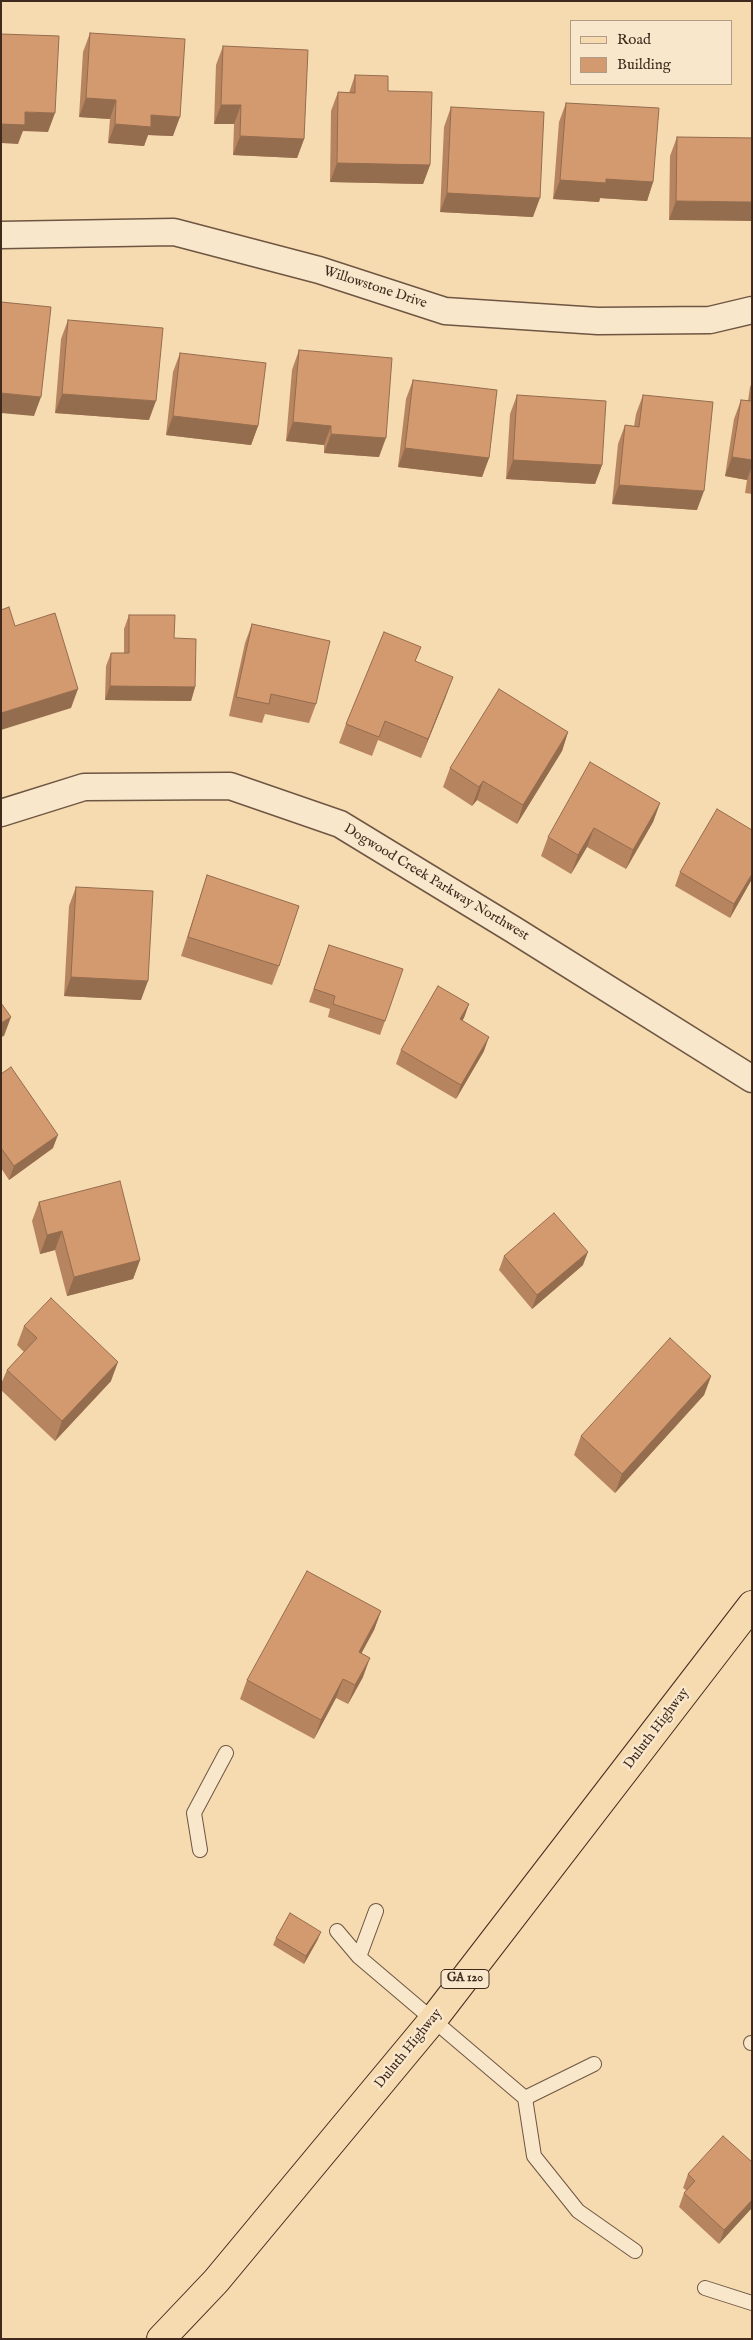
<!DOCTYPE html>
<html>
<head>
<meta charset="utf-8">
<style>
  body { margin:0 }
  #map { position:relative; width:753px; height:2340px; overflow:hidden; background:#f6dab0; font-family:"IM FELL English",serif }
  canvas { display:block }
  .frame { position:absolute; inset:0; border:2px solid #402a1e; pointer-events:none }
  .legend { position:absolute; left:570px; top:20px; width:162px; height:65px; box-sizing:border-box; background:#f9e7cc; border:1px solid #af9b86; margin:0; padding:6px 9px; list-style:none; font-size:15px; color:#402a1e }
  .legend li { display:flex; align-items:center; gap:10px; height:25px }
  .legend b { width:25px; border:1px solid #af9b86 }
</style>
</head>
<body>
<div id="map">
<canvas width="753" height="2340"></canvas>
<div class="frame"></div>
<ul class="legend">
<li><b style="height:6px;background:#f6dab0"></b>Road</li>
<li><b style="height:14px;background:#d49a6f"></b>Building</li>
</ul>
</div>
<script>
const g = document.querySelector('canvas').getContext('2d');
g.lineJoin = 'round';
const shape = rows => new Path2D(rows.map(r => 'M' + r).join(''));
function trace(path, color, width, dash) { g.strokeStyle = color; g.lineWidth = width; g.lineCap = dash ? 'butt' : 'round'; g.setLineDash(dash || []); g.stroke(path); }
function fill(path, color) { g.fillStyle = color; g.fill(path, 'evenodd'); }
function write(font, color, halo, rows, align = 'center') {
  g.font = font + ' "IM FELL English",serif'; g.lineWidth = 5; g.setLineDash([]); g.textBaseline = 'middle'; g.strokeStyle = halo; g.fillStyle = color; for (const [text, x, y, turn = 0] of rows) {
    g.save(); g.translate(x, y); g.rotate((+turn || 0) * Math.PI / 180); g.textAlign = isNaN(turn) ? turn : align; if (halo) g.strokeText(text, 0, 0); g.fillText(text, 0, 0); g.restore();
  }
}
const lane = shape([
  [200,1850,194,1813,226,1753],
  [337,1931,359,1957,525,2098,534,2156,578,2211,635,2251],
  [359,1957,376,1911],
  [751,2043,752,2043],
  [525,2098,594,2064],
  [705,2288,752,2303]
]);
const street = shape([
  [1,235,174,232,319,270,445,311,598,321,710,320,752,310],
  [1,813,84,787,230,786,340,824,514,930,752,1079]
]);
const primary = shape([
  [161,2339,216,2281,432,2021,752,1605]
]);
const wall = shape([
  [90,33,173,136,148,135,144,146,108,143,110,119,79,117,83,52],
  [223,46,304,139,297,158,233,155,234,124,214,124,216,65],
  [355,75,388,91,430,165,423,184,330,182,331,111,338,92,349,93],
  [566,103,653,182,647,201,600,198,599,202,553,199,559,122],
  [451,107,533,217,440,212,444,127],
  [677,137,752,138,669,220,670,156],
  [68,320,149,420,55,413,61,339],
  [299,350,379,457,324,453,324,445,286,441,292,370],
  [180,353,258,426,251,445,166,435,173,372],
  [413,380,489,458,482,477,398,467,406,399],
  [752,382,752,494,745,493,747,480,725,476,734,419,741,400,748,401,750,387],
  [517,395,602,465,595,484,506,479,510,414],
  [643,395,697,510,612,504,618,444,625,425,634,426,636,414],
  [129,615,174,638,195,687,191,701,105,700,106,666,111,653,124,653,124,629],
  [252,624,316,704,309,723,265,714,262,723,229,716,245,643],
  [421,647,415,661,446,696,421,758,378,740,372,756,339,743,346,724],
  [568,732,562,751,517,824,477,800,472,806,443,787,450,768],
  [660,803,653,822,626,869,587,847,571,874,541,856,548,837],
  [680,872,752,879,730,918,675,886],
  [207,875,279,966,272,985,181,956,201,894],
  [76,887,141,1000,64,996,69,906],
  [329,945,385,1021,380,1035,328,1017,330,1009,309,1002],
  [469,1004,462,1021,484,1051,456,1099,396,1064,401,1050],
  [1,1074,53,1148,9,1180,1,1168],
  [39,1202,140,1260,133,1279,67,1296,55,1250,40,1254,32,1221],
  [504,1256,583,1265,532,1309,499,1270],
  [24,1326,111,1381,55,1441,1,1390,1,1384,7,1370,24,1352,17,1345],
  [711,1376,704,1395,615,1493,574,1455,581,1436],
  [381,1611,374,1630,361,1653,363,1677,348,1704,336,1698,314,1739,240,1699,247,1680],
  [276,1938,318,1939,304,1964,273,1945],
  [752,2162,719,2244,679,2207,684,2193,686,2190,683,2188,688,2174]
]);
const shadedWall = shape([
  [86,98,116,100,110,119,79,117],
  [221,105,241,105,234,124,214,124],
  [25,112,55,113,48,132,23,131,18,144,1,143,1,124],
  [151,115,180,117,173,136,148,135,144,146,108,143,115,124],
  [240,136,304,139,297,158,233,155],
  [337,163,430,165,423,184,330,182],
  [606,179,653,182,647,201,600,198,599,202,553,199,560,180],
  [447,193,540,198,533,217,440,212],
  [676,201,752,202,752,221,669,220],
  [1,393,41,397,34,416,1,413],
  [62,394,156,401,149,420,55,413],
  [173,416,258,426,251,445,166,435],
  [293,422,331,426,324,445,286,441],
  [331,434,386,438,379,457,324,453],
  [405,448,489,458,482,477,398,467],
  [732,457,752,460,752,466,747,480,725,476],
  [513,460,602,465,595,484,506,479],
  [619,485,704,491,697,510,612,504],
  [453,677,446,696,421,758,428,739],
  [110,686,195,687,191,701,105,700],
  [78,689,71,708,1,730,1,713],
  [568,732,562,751,517,824,523,805],
  [483,781,477,800,472,806,479,787],
  [660,803,653,822,626,869,633,850],
  [594,828,587,847,571,874,578,855],
  [752,874,752,879,730,918,734,904],
  [71,977,148,981,141,1000,64,996],
  [469,1004,464,1018,455,1033,460,1019],
  [11,1017,4,1036,1,1037,1,1023],
  [489,1037,484,1051,456,1099,461,1085],
  [58,1135,53,1148,9,1180,14,1166],
  [62,1231,55,1250,40,1254,47,1235],
  [588,1252,583,1265,532,1309,537,1295],
  [140,1260,133,1279,67,1296,74,1277],
  [118,1362,111,1381,55,1441,62,1421],
  [711,1376,704,1395,615,1493,622,1474],
  [381,1611,374,1630,352,1671,359,1652],
  [370,1658,363,1677,348,1704,355,1685],
  [343,1679,336,1698,314,1739,321,1720],
  [321,1932,318,1939,304,1964,306,1956],
  [752,2200,752,2208,719,2244,724,2230]
]);
const building = shape([
  [90,33,185,39,180,117,151,115,151,127,115,124,116,100,86,98,90,33],
  [1,34,59,36,55,113,25,112,25,125,1,124,1,34],
  [223,46,308,50,304,139,240,136,241,105,221,105,223,46],
  [355,75,388,76,388,91,432,92,430,165,337,163,338,92,355,93,355,75],
  [566,103,659,108,653,182,606,179,606,183,560,180,566,103],
  [451,107,544,112,540,198,447,193,451,107],
  [677,137,752,138,752,202,676,201,677,137],
  [1,302,51,307,41,397,1,393,1,302],
  [68,320,163,328,156,401,62,394,68,320],
  [299,350,392,358,386,438,331,434,331,426,293,422,299,350],
  [180,353,266,363,258,426,173,416,180,353],
  [413,380,497,390,489,458,405,448,413,380],
  [517,395,606,401,602,465,513,460,517,395],
  [643,395,713,402,704,491,619,485,625,425,639,427,643,395],
  [741,400,752,401,752,400,752,460,732,457,741,400],
  [9,607,15,626,55,613,78,689,1,713,1,610,9,607],
  [129,615,175,615,174,638,196,639,195,687,110,686,111,653,129,653,129,615],
  [252,624,330,641,316,704,271,694,269,704,236,697,252,624],
  [384,632,421,647,415,661,453,677,428,739,385,721,379,737,346,724,384,632],
  [499,689,568,732,523,805,483,781,479,787,450,768,499,689],
  [590,762,660,803,633,850,594,828,578,855,548,837,590,762],
  [717,809,752,830,752,874,734,904,680,872,717,809],
  [207,875,299,906,279,966,188,937,207,875],
  [76,887,153,891,148,981,71,977,76,887],
  [329,945,403,969,385,1021,333,1004,335,996,314,989,329,945],
  [438,986,469,1004,460,1019,489,1037,461,1085,401,1050,438,986],
  [1,1003,11,1017,1,1023,1,1003],
  [11,1067,58,1135,14,1166,1,1148,1,1074,11,1067],
  [120,1181,140,1260,74,1277,62,1231,47,1235,39,1202,120,1181],
  [554,1213,588,1252,537,1295,504,1256,554,1213],
  [51,1298,118,1362,62,1421,7,1370,37,1338,24,1326,51,1298],
  [670,1338,711,1376,622,1474,581,1436,670,1338],
  [307,1571,381,1611,359,1652,370,1658,355,1685,343,1679,321,1720,247,1680,307,1571],
  [290,1913,321,1932,306,1956,276,1938,290,1913],
  [723,2136,752,2162,752,2200,724,2230,684,2193,695,2181,688,2174,723,2136]
]);
const shields = [
  [465,1979,48]
];
const shieldNames = [
  ["GA 120",465,1979]
];
const streetNames = [
  ["Willowstone Drive",375,288,18],
  ["Dogwood Creek Parkway Northwest",436,883,31],
  ["Duluth Highway",657,1729,-53],
  ["Duluth Highway",409,2049,-51]
];
trace(lane, '#6e5642', 16);
trace(street, '#6e5642', 29);
trace(primary, '#402a1e', 30);
trace(lane, '#f9e7cc', 14);
trace(street, '#f9e7cc', 26);
trace(primary, '#f6dab0', 28);
fill(wall, '#b6845f');
fill(shadedWall, '#946c4e');
fill(building, '#d49a6f');
trace(building, '#946c4e', 1);
for (const [x, y, w] of shields) { const box = new Path2D(); box.roundRect(x - w / 2, y - 9.5, w, 19, 4); g.fillStyle = '#f9e7cc'; g.fill(box); trace(box, '#402a1e', 1); }
write('bold 12px', '#402a1e', null, shieldNames);
write('14px', '#402a1e', '#f9e7cc', streetNames);
</script>
</body>
</html>
